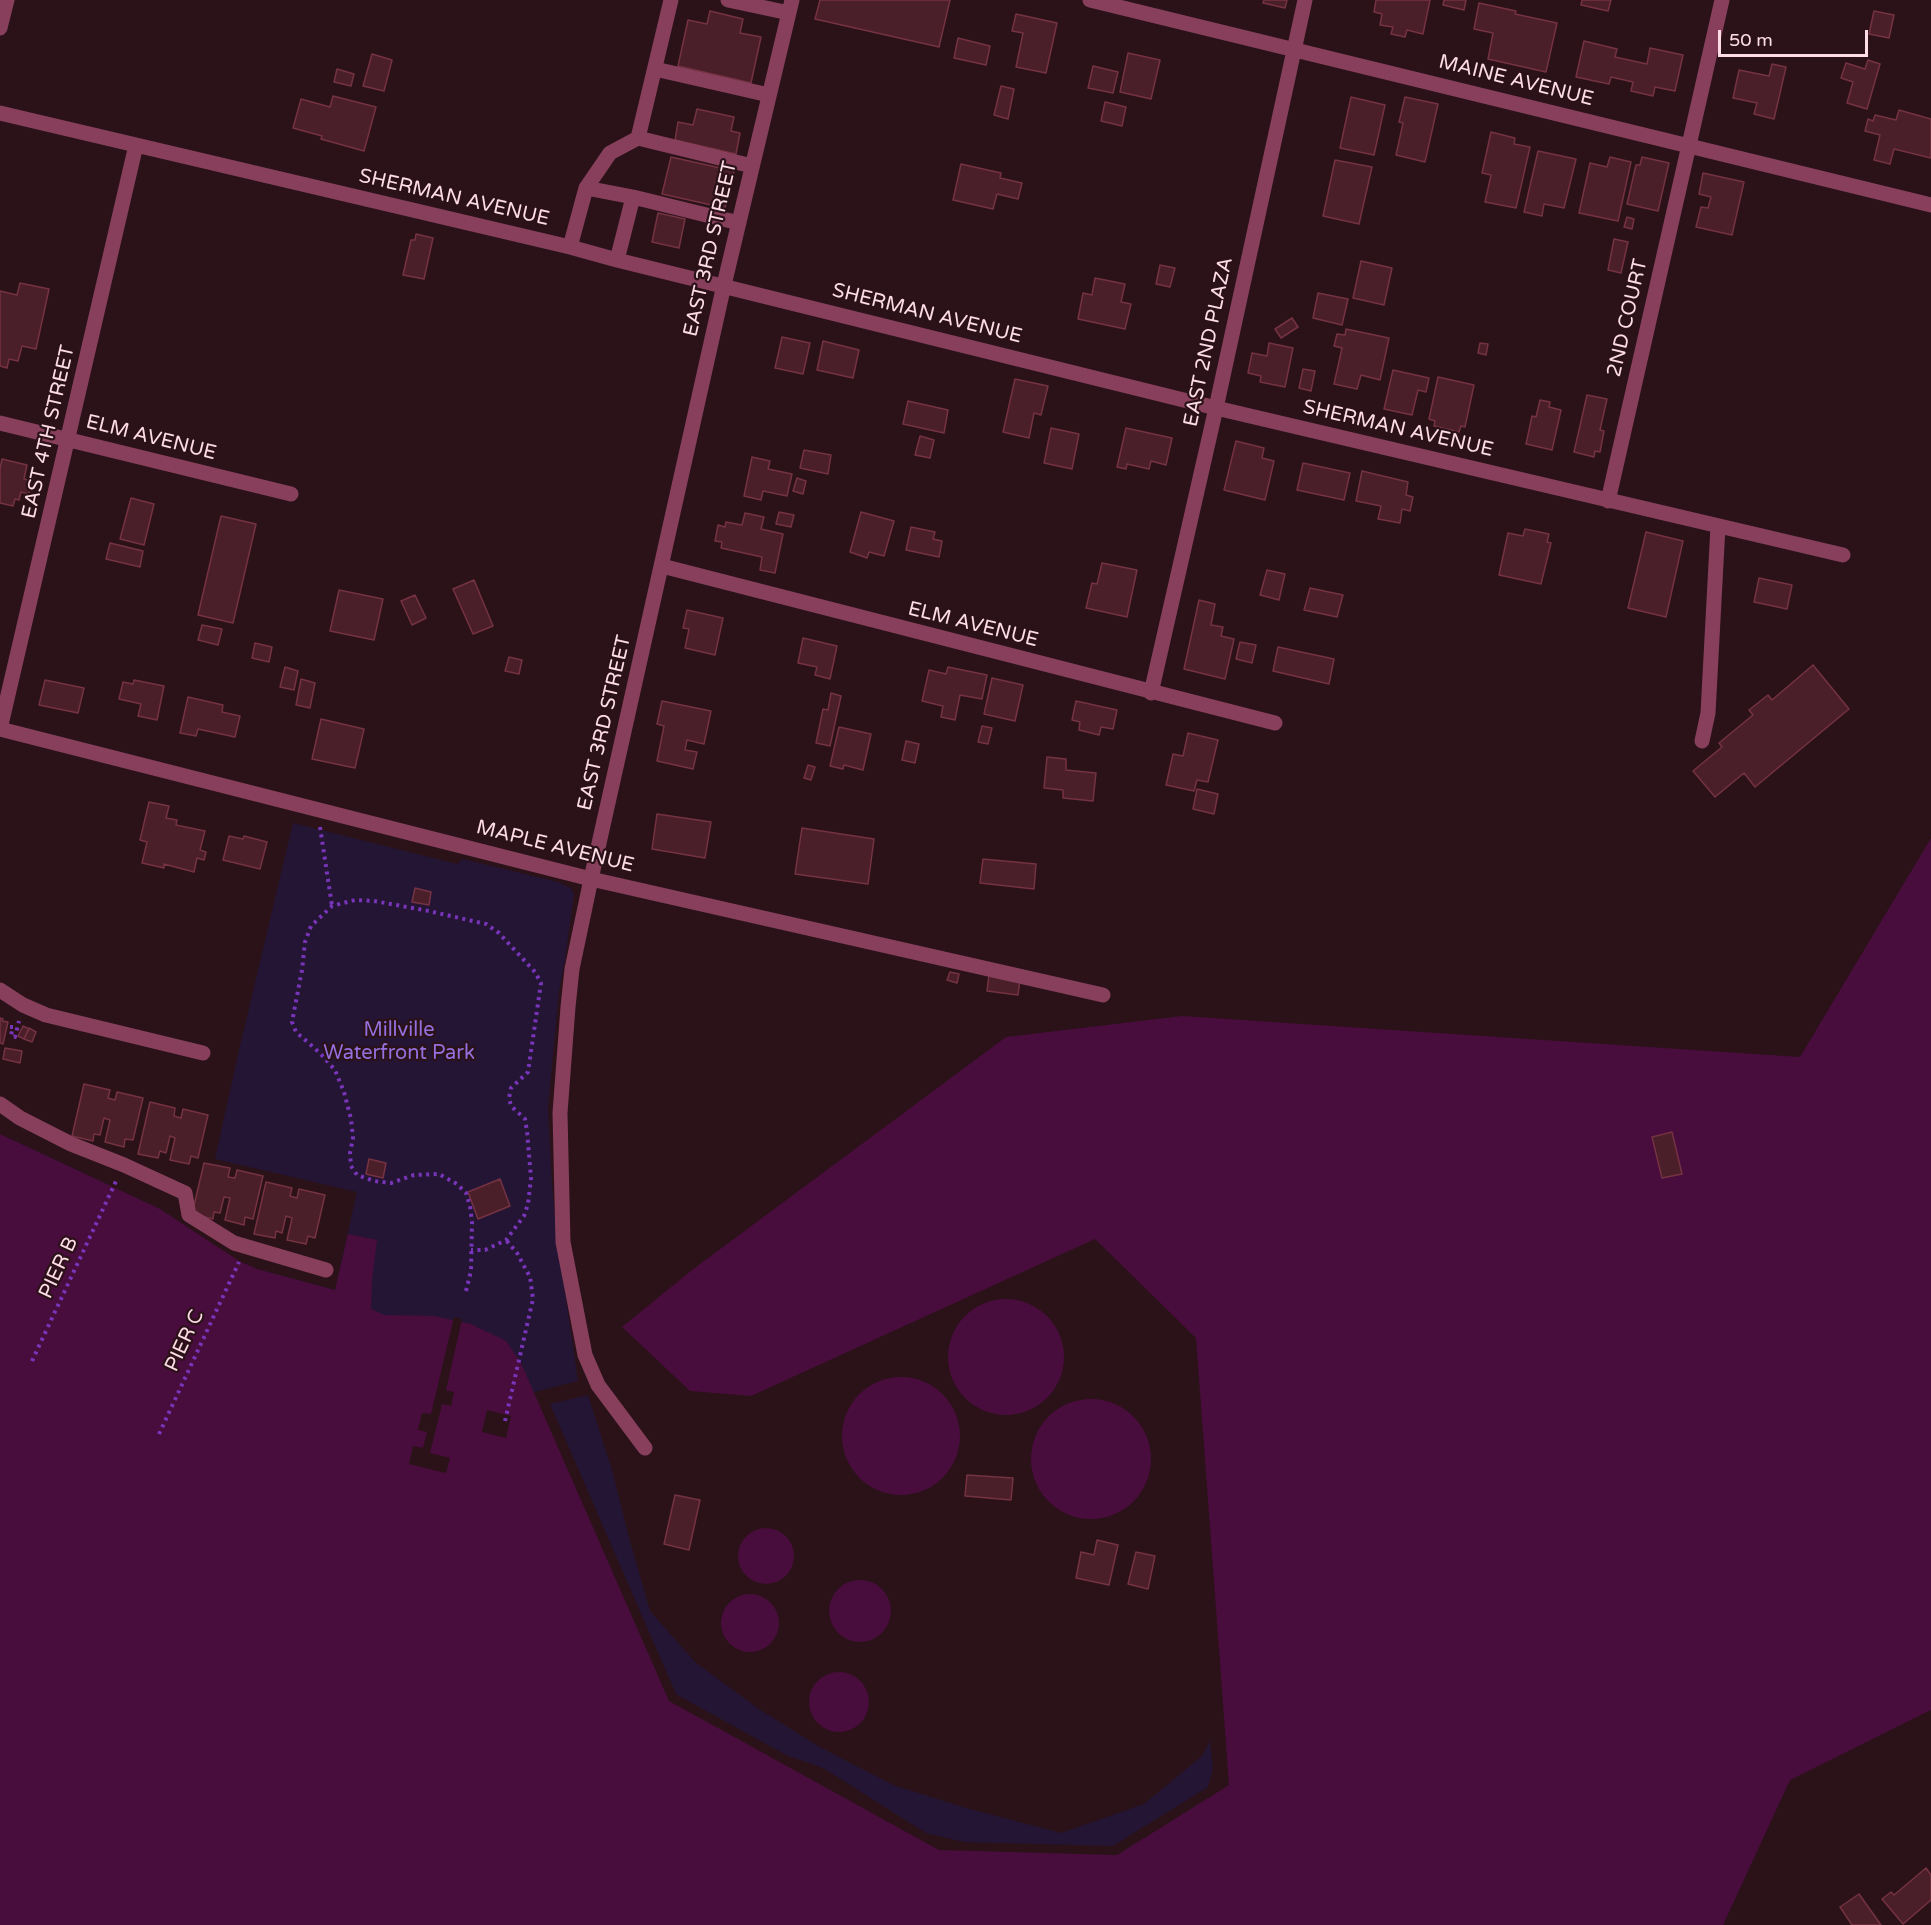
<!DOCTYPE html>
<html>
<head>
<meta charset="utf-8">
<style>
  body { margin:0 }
  #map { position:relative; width:1931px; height:1925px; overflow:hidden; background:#2a1218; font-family:"Varela Round",sans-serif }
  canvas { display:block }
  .scale { position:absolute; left:1718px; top:30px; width:150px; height:27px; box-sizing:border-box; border:3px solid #fedce7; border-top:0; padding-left:8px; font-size:18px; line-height:21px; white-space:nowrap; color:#fedce7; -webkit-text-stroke:4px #2a1218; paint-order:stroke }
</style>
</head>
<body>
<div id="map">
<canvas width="1931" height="1925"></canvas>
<div class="scale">50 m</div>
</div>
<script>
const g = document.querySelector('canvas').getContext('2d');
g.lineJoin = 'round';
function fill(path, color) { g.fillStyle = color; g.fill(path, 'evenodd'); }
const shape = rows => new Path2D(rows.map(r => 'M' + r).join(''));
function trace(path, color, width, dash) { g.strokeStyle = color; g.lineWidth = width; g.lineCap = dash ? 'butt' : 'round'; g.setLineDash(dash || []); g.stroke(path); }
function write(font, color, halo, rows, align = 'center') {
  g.font = font + ' "Varela Round",sans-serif'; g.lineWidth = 4.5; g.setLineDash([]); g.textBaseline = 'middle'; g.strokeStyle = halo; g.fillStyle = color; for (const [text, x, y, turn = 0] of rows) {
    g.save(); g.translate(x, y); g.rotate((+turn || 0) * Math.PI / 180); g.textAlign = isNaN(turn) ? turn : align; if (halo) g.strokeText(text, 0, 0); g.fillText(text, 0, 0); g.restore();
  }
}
const green = shape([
  [293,823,457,864,463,859,558,882,571,888,574,894,565,959,559,992,548,1108,552,1184,556,1230,578,1381,531,1393,445,1446,0,1134,160,1209,239,1262,257,1269,335,1290,357,1192,215,1159,240,1046],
  [588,1395,612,1470,628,1534,650,1611,696,1663,759,1709,818,1746,893,1785,966,1808,1061,1833,1144,1804,1202,1756,1210,1741,1213,1768,1208,1787,1113,1846,964,1842,926,1833,823,1768,786,1755,681,1697,676,1694,550,1404]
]);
const water = shape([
  [1931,838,1931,1710,1790,1780,1723,1925,0,1925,0,1134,160,1209,239,1261,257,1269,335,1290,348,1234,377,1240,372,1279,371,1309,384,1315,434,1316,471,1324,506,1341,521,1363,669,1701,939,1850,1117,1855,1229,1785,1196,1338,1095,1239,751,1396,690,1391,622,1327,692,1270,1006,1037,1182,1016,1800,1057],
  '948 1357a58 58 0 1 1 116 0a58 58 0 1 1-116 0Z',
  '842 1436a59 59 0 1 1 118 0a59 59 0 1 1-118 0Z',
  '1031 1459a60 60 0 1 1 120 0a60 60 0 1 1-120 0Z',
  '738 1556a28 28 0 1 1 56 0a28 28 0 1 1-56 0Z',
  '829 1611a31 31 0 1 1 62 0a31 31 0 1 1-62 0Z',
  '721 1623a29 29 0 1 1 58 0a29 29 0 1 1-58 0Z',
  '809 1702a30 30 0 1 1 60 0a30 30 0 1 1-60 0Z'
]);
const pier = shape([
  [454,1317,462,1319,446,1390,454,1392,451,1406,442,1404,430,1453,450,1458,446,1473,409,1464,413,1446,423,1448,427,1432,418,1430,422,1413,431,1414],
  [487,1410,511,1416,506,1438,482,1432]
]);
const building = shape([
  [820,0,950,0,939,47,815,19,820,0],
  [1264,0,1287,0,1285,8,1263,3,1264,0],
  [1376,0,1430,0,1423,34,1407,30,1405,37,1391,34,1393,27,1380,25,1382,14,1374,12,1376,0],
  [1444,0,1466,0,1464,10,1443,5,1444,0],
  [1582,0,1611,0,1608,11,1581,5,1582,0],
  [1479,3,1516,11,1515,14,1557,23,1546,72,1488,59,1493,33,1474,29,1479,3],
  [710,11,743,19,740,33,761,37,751,83,678,66,688,20,707,24,710,11],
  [1874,11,1894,15,1889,38,1869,34,1874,11],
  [1016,14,1057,23,1046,73,1016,67,1023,33,1012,31,1016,14],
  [958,38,990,46,986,65,954,58,958,38],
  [1584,41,1617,49,1615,57,1647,64,1650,48,1683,55,1675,91,1655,87,1653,96,1631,91,1633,82,1611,77,1609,84,1576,77,1584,41],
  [1128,53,1160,60,1151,99,1120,92,1128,53],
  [372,54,392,60,384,91,363,86,372,54],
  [1868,60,1880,64,1867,109,1847,103,1853,82,1841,78,1846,63,1865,69,1868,60],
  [1772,64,1786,67,1774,119,1754,114,1757,103,1733,98,1739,70,1769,76,1772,64],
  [1093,66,1118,72,1113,93,1088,88,1093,66],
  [337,69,354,74,351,86,334,82,337,69],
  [1001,86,1014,89,1008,119,994,115,1001,86],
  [333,96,376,107,364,151,321,139,322,136,293,128,301,99,330,107,333,96],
  [1351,97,1385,105,1374,155,1340,148,1351,97],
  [1405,97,1438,104,1425,162,1396,155,1403,123,1399,122,1405,97],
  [1105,102,1126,107,1122,126,1101,121,1105,102],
  [697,109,734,117,731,131,740,133,736,154,675,140,678,122,693,125,697,109],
  [1899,110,1931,119,1931,158,1894,149,1890,164,1874,160,1880,135,1865,131,1868,119,1873,121,1875,115,1896,120,1899,110],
  [1491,132,1515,138,1514,144,1530,147,1516,208,1485,202,1491,175,1482,173,1491,132],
  [1538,151,1576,159,1564,208,1544,204,1542,216,1524,212,1538,151],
  [671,157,734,171,725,208,662,194,671,157],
  [1610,157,1631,162,1618,221,1579,213,1590,163,1607,167,1610,157],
  [1642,157,1669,163,1658,211,1627,204,1636,165,1640,165,1642,157],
  [1335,160,1372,167,1359,224,1323,216,1335,160],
  [961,164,1001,173,1000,178,1022,183,1018,199,997,194,993,209,953,200,961,164],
  [1703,173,1744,182,1732,235,1696,227,1701,207,1708,208,1711,197,1699,194,1703,173],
  [658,213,685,219,679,248,652,242,658,213],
  [1627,217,1634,219,1632,229,1624,227,1627,217],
  [416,234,433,238,424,279,403,275,411,240,415,240,416,234],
  [1614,239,1628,242,1621,273,1608,270,1614,239],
  [1361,261,1392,268,1384,305,1353,298,1361,261],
  [1160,265,1175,268,1170,287,1156,284,1160,265],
  [1095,278,1125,284,1121,302,1131,304,1125,329,1078,319,1083,293,1092,295,1095,278],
  [20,283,49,289,36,349,22,346,18,361,9,359,7,368,0,366,0,291,17,295,20,283],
  [1318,293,1348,299,1342,325,1313,318,1318,293],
  [1292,318,1298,327,1281,338,1275,329,1292,318],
  [1346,329,1389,338,1380,380,1361,375,1357,389,1334,384,1342,348,1334,346,1337,334,1345,335,1346,329],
  [782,337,810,343,803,374,775,368,782,337],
  [823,341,859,350,853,378,817,370,823,341],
  [1269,343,1293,348,1285,387,1260,382,1261,376,1248,373,1252,353,1267,356,1269,343],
  [1480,343,1488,344,1486,355,1478,353,1480,343],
  [1303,369,1315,371,1311,391,1299,388,1303,369],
  [1393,370,1429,378,1426,392,1418,390,1412,415,1384,409,1393,370],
  [1438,377,1474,385,1465,427,1461,426,1459,432,1434,426,1435,421,1429,419,1438,377],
  [1015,379,1048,386,1041,415,1034,413,1029,438,1003,432,1015,379],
  [1587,395,1607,399,1600,430,1604,431,1600,452,1595,451,1594,457,1574,452,1587,395],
  [1540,400,1550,402,1549,407,1561,410,1552,450,1526,444,1532,416,1536,417,1540,400],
  [908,401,948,410,944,433,903,424,908,401],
  [1051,428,1079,434,1072,469,1044,463,1051,428],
  [1126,428,1172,438,1166,465,1151,461,1149,469,1127,464,1126,469,1117,467,1126,428],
  [920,436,934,440,930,458,915,455,920,436],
  [1236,441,1264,448,1262,458,1274,461,1265,500,1224,490,1236,441],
  [804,450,831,455,828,474,800,468,804,450],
  [752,457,770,461,768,469,792,474,787,496,763,491,761,500,744,496,752,457],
  [2,459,27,465,24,479,32,481,29,494,21,492,19,500,15,499,13,506,0,503,0,469,2,459],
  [1303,463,1350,473,1344,500,1297,490,1303,463],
  [1362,471,1408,482,1406,495,1413,497,1410,511,1402,509,1400,523,1378,519,1381,506,1356,501,1362,471],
  [797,478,806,481,803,494,793,491,797,478],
  [131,498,154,504,144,545,120,539,131,498],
  [779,512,794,515,791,527,776,524,779,512],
  [861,512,894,521,884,556,869,552,867,558,850,552,861,512],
  [745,513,764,517,761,529,783,534,775,573,760,570,762,557,721,548,722,542,715,541,718,525,725,527,726,522,742,525,745,513],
  [221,516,256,524,233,623,198,615,221,516],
  [911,527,935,532,933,539,942,541,939,557,906,550,911,527],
  [1525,529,1549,534,1547,542,1551,543,1541,584,1499,575,1508,533,1523,536,1525,529],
  [1646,532,1683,541,1666,617,1628,608,1646,532],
  [110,543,143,551,140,567,106,559,110,543],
  [1102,563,1137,570,1127,617,1086,608,1092,583,1097,584,1102,563],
  [1267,570,1285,574,1279,600,1260,595,1267,570],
  [1759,578,1792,585,1787,609,1754,602,1759,578],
  [474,580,493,626,473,634,453,589,474,580],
  [1310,588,1343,595,1337,617,1304,610,1310,588],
  [339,590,383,599,374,640,330,631,339,590],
  [415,595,426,618,412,625,401,601,415,595],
  [1199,600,1215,604,1211,625,1223,627,1221,636,1234,639,1225,679,1184,669,1199,600],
  [687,610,723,618,715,655,685,648,689,629,683,628,687,610],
  [202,625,222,629,218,645,198,640,202,625],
  [803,638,837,646,830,679,815,675,817,667,798,663,803,638],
  [1240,642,1256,645,1252,663,1236,659,1240,642],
  [255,643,272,647,269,662,252,658,255,643],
  [1278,647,1334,659,1329,684,1273,671,1278,647],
  [509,657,522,660,519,674,505,671,509,657],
  [1813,665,1849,709,1755,787,1744,773,1715,797,1693,771,1722,747,1719,743,1753,715,1749,710,1768,695,1772,700,1813,665],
  [285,667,298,671,294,690,280,687,285,667],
  [948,667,987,675,982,699,960,695,955,720,941,717,943,706,922,701,929,670,946,674,948,667],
  [992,678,1023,685,1015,721,984,714,992,678],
  [301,679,315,683,310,708,296,705,301,679],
  [45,680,84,688,78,713,39,705,45,680],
  [134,680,164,686,157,720,138,716,141,704,119,699,123,682,133,684,134,680],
  [831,693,841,696,830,746,816,743,823,709,828,710,831,693],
  [188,697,223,705,222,712,240,716,235,737,198,729,196,736,180,733,188,697],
  [662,701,711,711,704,744,687,740,685,750,697,752,693,769,657,761,664,726,657,724,662,701],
  [1076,701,1117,710,1113,729,1101,727,1099,735,1079,730,1080,722,1072,720,1076,701],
  [321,719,364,729,355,768,312,759,321,719],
  [982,726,992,728,988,744,978,742,982,726],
  [839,727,871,734,863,770,844,765,843,769,830,766,839,727],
  [1188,733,1218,740,1208,782,1197,780,1194,791,1166,785,1173,754,1183,756,1188,733],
  [906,741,919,744,915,763,902,760,906,741],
  [1047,757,1066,759,1066,770,1096,773,1093,801,1063,798,1063,790,1044,788,1047,757],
  [808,765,815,767,811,780,804,778,808,765],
  [1197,789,1218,794,1214,814,1193,809,1197,789],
  [149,802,169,806,166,818,177,820,176,825,205,831,200,850,206,852,204,860,197,858,194,872,164,864,164,868,142,863,147,842,140,840,149,802],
  [657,814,711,822,705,858,652,849,657,814],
  [802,828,874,839,868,884,795,874,802,828],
  [229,836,243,839,244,836,267,842,260,869,223,860,229,836],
  [983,859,1036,864,1034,889,980,883,983,859],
  [415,888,431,892,429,905,412,902,415,888],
  [950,972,959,974,957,983,947,980,950,972],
  [989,975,1020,979,1018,995,987,991,989,975],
  [0,1018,3,1019,2,1021,8,1022,3,1044,0,1043,0,1018],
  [23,1026,29,1029,24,1039,18,1036,23,1026],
  [29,1028,36,1032,32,1042,24,1039,29,1028],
  [5,1048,22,1051,20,1063,3,1059,5,1048],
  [84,1084,110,1090,108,1098,115,1100,117,1092,143,1098,133,1140,125,1139,124,1147,105,1142,110,1120,104,1118,100,1135,94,1134,93,1141,72,1136,84,1084],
  [150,1102,175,1108,174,1116,181,1118,183,1109,208,1115,198,1158,191,1156,189,1164,170,1160,175,1138,170,1136,166,1153,160,1151,158,1158,138,1154,150,1102],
  [1672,1132,1682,1174,1662,1178,1652,1137,1672,1132],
  [369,1159,386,1163,383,1178,366,1174,369,1159],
  [204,1163,230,1168,228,1177,235,1178,237,1170,263,1176,253,1219,245,1217,244,1225,225,1220,230,1198,224,1197,220,1213,214,1212,213,1219,192,1214,204,1163],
  [500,1179,510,1206,478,1219,468,1192,500,1179],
  [266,1182,292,1188,290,1196,297,1198,299,1189,325,1195,315,1238,308,1236,306,1244,287,1240,292,1218,286,1216,282,1233,276,1231,275,1238,254,1234,266,1182],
  [967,1475,1013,1478,1011,1500,965,1496,967,1475],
  [675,1495,700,1500,689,1550,664,1544,675,1495],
  [1097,1540,1118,1545,1109,1585,1076,1578,1081,1552,1094,1555,1097,1540],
  [1136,1552,1155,1556,1148,1589,1128,1584,1136,1552],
  [1926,1868,1931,1875,1931,1900,1903,1924,1882,1899,1891,1892,1894,1895,1926,1868],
  [1859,1894,1881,1925,1852,1925,1840,1907,1859,1894]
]);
const path = shape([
  [320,827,332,906],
  [10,1027,13,1027,11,1035,15,1037,19,1021],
  [466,1291,471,1271,472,1222,470,1206,466,1193,457,1184,439,1174,414,1175,391,1183,374,1181,357,1175,351,1166,350,1153,353,1138,351,1119,344,1092,335,1070,320,1053,296,1032,292,1022,302,970,305,942,311,926,332,906,355,900,374,901,429,911,486,924,499,933,535,972,541,983,528,1072,511,1088,509,1098,511,1106,525,1119,527,1131,531,1178,528,1204,524,1216,506,1240,485,1250,471,1250],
  [32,1361,117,1179],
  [505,1421,533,1299,530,1277,517,1253,506,1240],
  [159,1434,239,1262]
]);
const minor = shape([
  [728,0,789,13],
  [1090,0,1931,205],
  [0,28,7,0],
  [655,69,769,95],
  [0,113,570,247,617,260,1216,408,1843,555],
  [638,138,752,166],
  [586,188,633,197],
  [570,247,586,188,610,153,638,138,671,0],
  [617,260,633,197,739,223],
  [0,423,291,494],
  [1608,501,1722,0],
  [662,566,1275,723],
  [1151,693,1216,408,1305,0],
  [0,729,591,879,1103,995],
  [0,729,136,145],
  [1702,741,1708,713,1718,526],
  [0,990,23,1005,46,1015,203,1053],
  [0,1104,20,1118,71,1144,124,1165,185,1193,189,1215,234,1243,326,1270],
  [645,1448,598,1385,585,1355,563,1242,560,1113,568,1007,572,969,591,879,724,285,792,0]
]);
const streetNames = [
  ["MAINE AVENUE",1516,81,14],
  ["SHERMAN AVENUE",454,198,13],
  ["EAST 3RD STREET",711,249,-77],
  ["SHERMAN AVENUE",927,314,14],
  ["2ND COURT",1628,318,-77],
  ["EAST 2ND PLAZA",1209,342,-78],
  ["SHERMAN AVENUE",1398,429,13],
  ["EAST 4TH STREET",49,432,-77],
  ["ELM AVENUE",151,438,14],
  ["ELM AVENUE",973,625,14],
  ["EAST 3RD STREET",605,723,-77],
  ["MAPLE AVENUE",555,847,14],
  ["PIER B",59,1268,-65],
  ["PIER C",185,1341,-65]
];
const parkNames = [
  ["Millville",399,1031],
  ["Waterfront Park",399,1054]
];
fill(green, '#251534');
fill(water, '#480d3c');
fill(pier, '#2a1218');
fill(building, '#4a1f29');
trace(building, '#753242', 1.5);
trace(path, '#7835b9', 4, [3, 4.5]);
trace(minor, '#873f5c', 15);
write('20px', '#fedce7', '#2a1218', streetNames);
write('20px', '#9470df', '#2a1218', parkNames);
</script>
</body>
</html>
